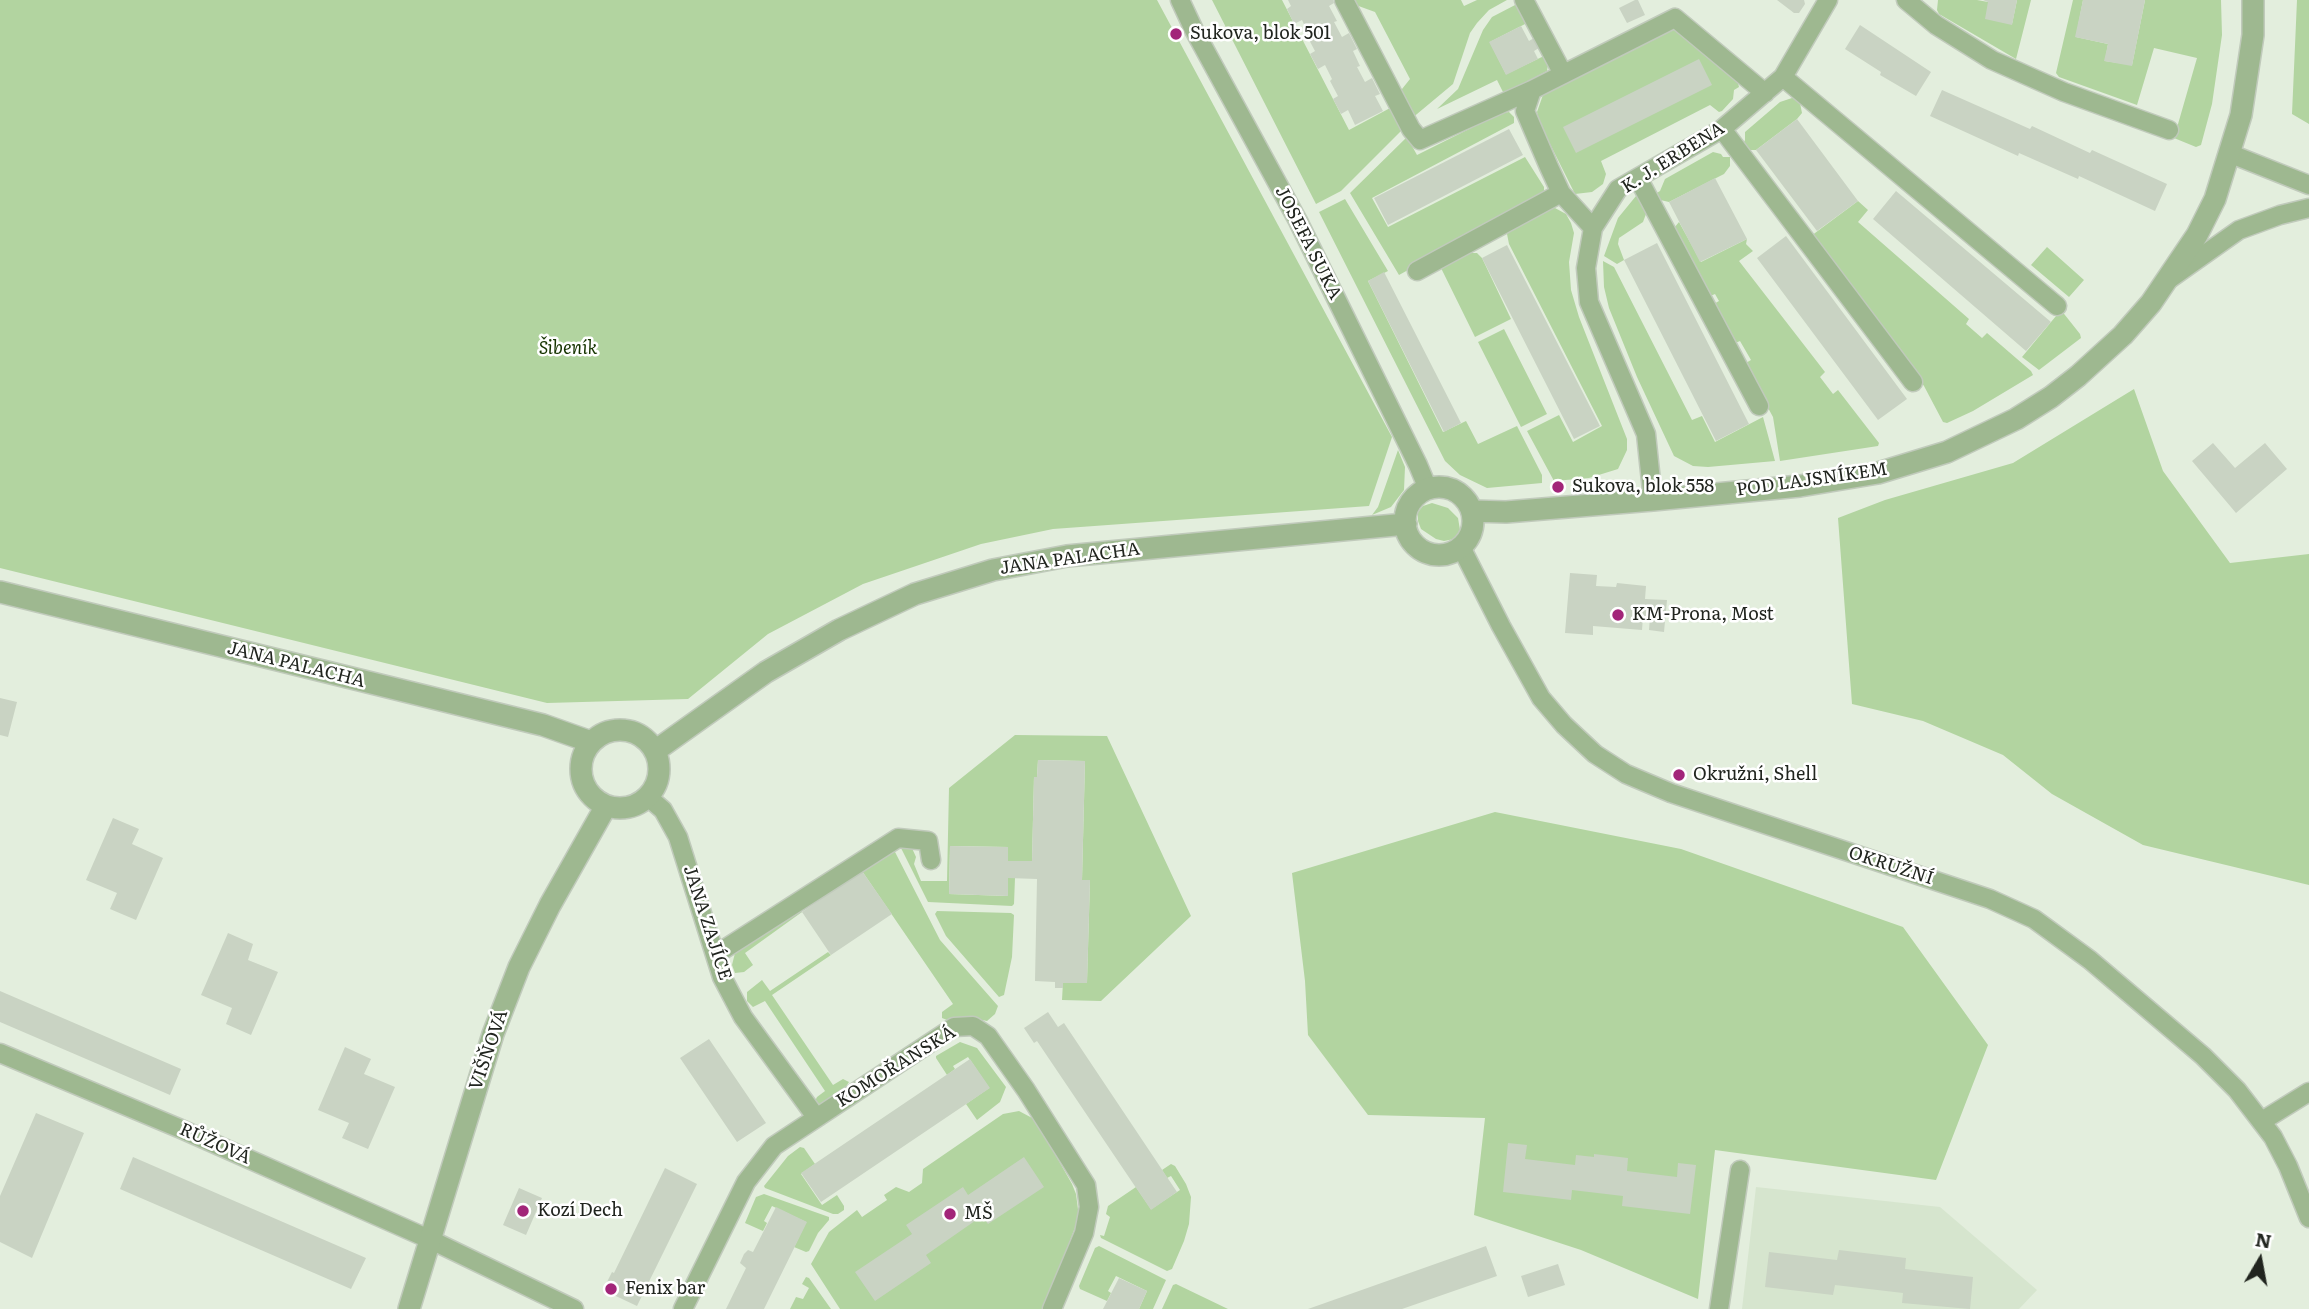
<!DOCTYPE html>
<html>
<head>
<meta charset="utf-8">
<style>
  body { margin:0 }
  #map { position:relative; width:2309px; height:1309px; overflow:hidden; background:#e3eedd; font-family:Literata,serif }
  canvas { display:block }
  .north { position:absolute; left:2225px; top:1225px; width:70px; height:70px; -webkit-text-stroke:5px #fff; paint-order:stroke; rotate:10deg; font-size:19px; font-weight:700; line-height:28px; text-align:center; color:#21251f }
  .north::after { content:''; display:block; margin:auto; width:24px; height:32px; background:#21251f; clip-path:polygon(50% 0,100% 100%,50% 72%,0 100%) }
</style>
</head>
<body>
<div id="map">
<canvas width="2309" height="1309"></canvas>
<div class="north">N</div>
</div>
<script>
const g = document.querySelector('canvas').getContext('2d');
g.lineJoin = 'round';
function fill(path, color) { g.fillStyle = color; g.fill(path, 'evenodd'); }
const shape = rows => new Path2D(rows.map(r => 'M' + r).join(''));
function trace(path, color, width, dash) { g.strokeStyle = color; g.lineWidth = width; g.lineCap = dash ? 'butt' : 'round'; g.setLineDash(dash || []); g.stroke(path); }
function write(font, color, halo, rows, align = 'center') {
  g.font = font + ' Literata,serif'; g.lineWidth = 5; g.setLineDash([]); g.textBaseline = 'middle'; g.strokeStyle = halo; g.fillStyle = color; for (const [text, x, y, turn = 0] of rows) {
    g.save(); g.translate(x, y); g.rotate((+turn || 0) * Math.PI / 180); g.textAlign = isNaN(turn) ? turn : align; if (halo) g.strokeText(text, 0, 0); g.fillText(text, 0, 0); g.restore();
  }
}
const built = shape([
  [1756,1187,1940,1207,2037,1290,2019,1309,1742,1309]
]);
const green = shape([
  [0,0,1157,0,1392,437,1369,506,1053,529,981,544,863,584,768,634,688,699,547,703,0,568],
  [1212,0,1282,0,1349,130,1392,107,1403,129,1341,191,1316,204],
  [1352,0,1461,0,1464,6,1477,0,1507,0,1489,10,1477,23,1470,33,1453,84,1411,119,1402,102,1402,89,1410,79,1375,12,1353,4],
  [1938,0,1977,0,1988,2,2012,24,2017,0,2031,0,2016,59,1939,14,1937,10],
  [2073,0,2083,0,2076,37,2108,44,2105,61,2132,65,2145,0,2221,0,2222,35,2212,104,2201,145,2196,147,2174,138,2197,58,2154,48,2137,105,2059,77,2056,73],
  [2297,0,2309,0,2309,124,2292,114],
  [1517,4,1527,23,1490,42,1506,74,1544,56,1548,65,1547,71,1504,94,1497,80,1437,109,1458,89,1483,30,1492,17],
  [1672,25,1737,79,1739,87,1734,90,1733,99,1722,111,1719,112,1710,105,1601,161,1606,174,1603,184,1592,192,1575,194,1539,122,1537,112,1544,92],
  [1795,97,1800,103,1802,113,1797,119,1756,150,1745,150,1742,146,1745,140,1745,132,1780,102],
  [1509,112,1514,117,1514,123,1372,198,1388,227,1525,157,1544,187,1544,195,1399,275,1350,193,1407,137,1417,155,1501,113],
  [1713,152,1721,154,1723,157,1730,157,1730,166,1724,174,1669,202,1656,199,1655,194,1660,191,1665,179],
  [1636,196,1645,206,1646,214,1643,222,1619,238,1618,244,1624,260,1617,264,1604,256,1618,218],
  [1345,199,1388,271,1368,281,1443,432,1466,421,1478,444,1517,426,1542,475,1542,483,1487,488,1460,475,1445,461,1319,212],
  [1858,201,1868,210,1858,222,1969,319,1966,324,1982,338,1987,333,2031,371,2033,375,1973,411,1947,423,1943,422,1924,386,1811,236],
  [1555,208,1566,214,1571,223,1574,233,1569,262,1571,290,1579,317,1627,439,1627,450,1618,469,1589,478,1554,481,1527,431,1559,415,1573,442,1602,426,1509,244,1507,234,1510,230,1546,209],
  [1679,222,1701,262,1747,239,1746,244,1753,251,1739,261,1825,372,1820,377,1833,394,1838,390,1879,443,1878,446,1780,461,1773,417,1744,364,1751,360,1740,341,1733,344,1712,305,1719,301,1715,294,1708,297,1674,228],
  [2047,247,2084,280,2069,297,2031,265],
  [1465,253,1477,253,1482,258,1511,319,1475,337,1441,268],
  [1603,261,1614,267,1692,420,1702,416,1715,442,1763,417,1775,461,1708,467,1693,466,1674,456,1637,377,1609,308,1604,287],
  [2061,310,2080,334,2081,338,2039,370,2022,357],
  [1504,329,1547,414,1521,427,1478,342],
  [2134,389,2163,471,2230,563,2309,554,2309,885,2143,845,2052,794,2003,755,1923,721,1852,704,1838,518,1885,500,2013,463],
  [1398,450,1405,467,1404,490,1391,507,1372,515,1378,507],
  [1432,503,1448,508,1458,518,1460,530,1454,539,1444,541,1436,539,1421,529,1418,521,1418,512,1423,506],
  [1015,735,1107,736,1191,916,1101,1001,1062,1000,1063,982,1087,982,1090,881,1082,880,1085,761,1038,760,1037,777,1034,777,1032,861,1008,861,1008,847,950,846,949,894,1007,896,1008,878,1015,878,1014,904,1012,906,928,902,900,846,911,846,916,857,914,864,921,881,947,881,949,788],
  [1495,812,1681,849,1903,927,1988,1045,1936,1180,1715,1150,1698,1299,1581,1250,1474,1215,1485,1118,1368,1115,1308,1035,1305,981,1292,873],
  [894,850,940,940,998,1006,995,1014,987,1021,968,1017,947,1020,942,1018,942,1012,953,1004,862,871],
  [795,909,802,912,745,953,753,965,744,972,735,973,732,965,737,945],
  [937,911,1011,913,1014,915,1012,957,1004,995,999,997,946,936,935,914],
  [828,952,831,955,772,995,833,1085,843,1079,849,1082,845,1088,822,1104,818,1104,815,1101,817,1097,825,1091,765,1001,753,1007,747,1001,747,992,762,980,770,991],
  [960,1042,977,1048,1006,1087,1000,1102,977,1120,966,1104,989,1088,968,1057,953,1066,955,1069,947,1075,936,1058,936,1056],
  [1019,1111,1034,1119,1039,1126,1072,1184,1076,1194,1079,1217,1044,1309,840,1309,811,1264,829,1232,857,1210,862,1217,887,1200,884,1195,896,1187,909,1192,922,1183,923,1169,1003,1114],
  [800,1147,804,1148,815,1164,801,1174,822,1205,837,1195,844,1206,844,1210,838,1214,833,1214,765,1188,764,1186,788,1156],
  [1171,1164,1175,1166,1186,1184,1191,1197,1189,1224,1184,1241,1172,1269,1167,1271,1101,1238,1100,1235,1104,1236,1110,1217,1106,1214,1108,1206,1136,1187,1151,1209,1180,1190,1171,1176,1167,1178,1162,1170],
  [764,1194,829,1217,829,1220,818,1233,809,1251,806,1252,794,1247,806,1222,772,1206,764,1221,767,1223,763,1231,745,1223,756,1197],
  [1099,1246,1166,1280,1153,1309,1139,1309,1147,1291,1116,1276,1108,1291,1111,1293,1107,1301,1080,1289,1079,1286,1095,1248],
  [806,1277,809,1278,831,1309,790,1309,796,1297,803,1299,809,1288,802,1284],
  [1176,1284,1228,1309,1162,1309,1173,1285]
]);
const building = shape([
  [1288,0,1333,0,1334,3,1329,6,1337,21,1334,22,1342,37,1349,33,1357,49,1353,51,1360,66,1357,67,1365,82,1372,78,1380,94,1375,96,1383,111,1355,125,1348,110,1341,114,1333,99,1338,96,1330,81,1332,79,1325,65,1318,69,1310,54,1315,51,1307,36,1309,35,1302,20,1294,24,1287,9,1291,6],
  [1635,0,1638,0,1645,15,1627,23,1619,8],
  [1777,0,1804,0,1805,4,1799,13,1794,13],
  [1983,0,2017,0,2012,25,1985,19,1988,2],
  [2083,0,2145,0,2132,66,2104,61,2108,44,2075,37],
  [1860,25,1931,72,1916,96,1880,75,1881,72,1845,49],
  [1521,26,1529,41,1534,38,1539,48,1534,51,1538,59,1506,75,1489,42],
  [1699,59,1712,85,1576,153,1563,127],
  [1942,90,2030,129,2032,126,2090,153,2092,150,2167,184,2155,211,2079,176,2078,179,2019,153,2018,156,1930,116],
  [1797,119,1858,201,1817,231,1756,150],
  [1509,129,1523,155,1388,225,1374,198],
  [1715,178,1747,239,1700,262,1669,202],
  [1896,191,2051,322,2026,351,1873,219],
  [1786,236,1907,399,1878,420,1757,258],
  [1657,243,1749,424,1716,441,1624,260],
  [1507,245,1600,426,1574,439,1482,258],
  [1384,272,1461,423,1444,432,1368,281],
  [2213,443,2235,468,2265,443,2287,469,2236,513,2192,461],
  [1570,573,1597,575,1596,586,1616,587,1617,583,1646,586,1645,599,1667,600,1664,632,1649,630,1650,617,1643,617,1642,630,1593,626,1593,635,1565,633],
  [0,698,17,702,8,737,0,735],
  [1038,760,1085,761,1082,880,1090,880,1087,983,1063,983,1063,988,1055,988,1055,982,1035,981,1037,879,1008,878,1008,896,949,894,950,846,1008,847,1008,861,1032,861,1034,777,1037,777],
  [113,818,139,829,132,844,163,858,136,920,110,909,117,893,86,880],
  [862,871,892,914,831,955,802,912],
  [228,933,253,944,248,960,278,972,251,1035,226,1024,232,1008,201,995],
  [0,991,181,1069,170,1095,0,1022],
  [1048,1012,1058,1027,1064,1023,1177,1192,1151,1210,1037,1041,1034,1043,1024,1028],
  [709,1039,766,1123,737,1142,680,1058],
  [345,1047,371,1059,364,1074,395,1087,368,1149,342,1138,349,1123,318,1110],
  [970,1059,990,1088,821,1202,801,1173],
  [36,1113,84,1133,32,1258,0,1242,0,1196],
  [1508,1143,1527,1145,1525,1159,1575,1165,1576,1155,1594,1157,1594,1154,1628,1158,1627,1171,1677,1177,1678,1163,1696,1165,1690,1214,1622,1206,1623,1196,1572,1190,1571,1200,1503,1192],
  [133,1157,366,1258,351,1289,120,1189],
  [1024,1157,1044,1187,988,1224,982,1216,926,1255,931,1263,875,1301,855,1272,912,1234,906,1225,963,1187,968,1195],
  [665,1168,697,1184,637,1306,603,1290,612,1272,614,1273],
  [519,1188,542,1198,526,1235,503,1225],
  [776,1207,807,1222,764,1309,726,1309,746,1268,740,1263,744,1254,748,1250,753,1252],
  [1486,1246,1497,1276,1402,1309,1308,1309],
  [1839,1250,1906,1258,1905,1269,1973,1277,1970,1309,1902,1303,1903,1293,1835,1285,1833,1295,1765,1287,1769,1252,1837,1260],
  [1558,1264,1565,1285,1528,1297,1521,1276],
  [1119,1278,1147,1291,1139,1309,1103,1309]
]);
const minor = shape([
  [1180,0,1194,30,1298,221,1418,465,1428,489],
  [1344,0,1411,129,1420,140,1532,90],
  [1524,0,1563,74],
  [1906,0,1936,25,1992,60,2064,92,2169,130],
  [1783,77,2057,306],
  [1722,129,1913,382],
  [2231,154,2309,185],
  [1638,178,1759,406],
  [1593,228,1561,193,1549,167,1525,111,1532,90,1675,18,1765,93],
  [1417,271,1561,193],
  [2171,278,2239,230,2280,215,2309,208],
  [1653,500,1646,434,1589,302,1586,268,1593,228,1618,189,1722,129,1783,77,1828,0],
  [1461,547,1501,626,1541,698,1564,725,1595,754,1626,774,1671,793,1990,899,2034,919,2090,960,2203,1056,2237,1090,2273,1137,2288,1166,2309,1218],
  [648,797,663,810,678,837,722,977,743,1017,816,1117],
  [715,955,898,838,928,841,931,860],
  [0,1053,181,1129,429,1239,574,1309],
  [2262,1121,2309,1092],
  [683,1309,746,1182,774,1146,954,1027,973,1026,988,1036,1026,1090,1086,1185,1089,1207,1084,1233,1052,1309],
  [1719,1309,1740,1170]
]);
const tertiary = shape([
  '1405 521a34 34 0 1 1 68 0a34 34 0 1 1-68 0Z',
  [1472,511,1506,512,1653,500,1800,486,1878,473,1947,452,2016,419,2051,397,2078,376,2123,335,2151,303,2197,235,2215,199,2241,115,2253,35,2253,0],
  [0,592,543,725,591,742],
  '581 769a39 39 0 1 1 78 0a39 39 0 1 1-78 0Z',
  [655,751,766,672,839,630,915,594,993,570,1067,556,1406,524],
  [409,1309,493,1034,519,967,550,905,606,806]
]);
const markers = [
  [1176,34,7,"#a22579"],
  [1558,487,7,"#a22579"],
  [1618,615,7,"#a22579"],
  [1679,775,7,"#a22579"],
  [523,1211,7,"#a22579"],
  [950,1214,7,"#a22579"],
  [611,1289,7,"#a22579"]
];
const poiNames = [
  ["Sukova, blok 501",1190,34],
  ["Sukova, blok 558",1572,487],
  ["KM-Prona, Most",1632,615],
  ["Okružní, Shell",1693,775],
  ["Kozí Dech",537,1211],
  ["MŠ",964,1214],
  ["Fenix bar",625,1289]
];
const streetNames = [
  ["K. J. ERBENA",1673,158,-32],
  ["JOSEFA SUKA",1308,243,63],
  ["POD LAJSNÍKEM",1812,480,-8],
  ["JANA PALACHA",1070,559,-8],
  ["JANA PALACHA",296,665,14],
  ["OKRUŽNÍ",1891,866,18],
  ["JANA ZAJÍCE",707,923,72],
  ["VIŠŇOVÁ",489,1050,-71],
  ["KOMOŘANSKÁ",896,1067,-32],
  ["RŮŽOVÁ",215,1144,24]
];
const parkNames = [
  ["Šibeník",568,349]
];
fill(built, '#d6e5ce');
fill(green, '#b2d4a0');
fill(building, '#c9d3c3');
trace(minor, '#c0cabb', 21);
trace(tertiary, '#c0cabb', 24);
trace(minor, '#9eb890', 18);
trace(tertiary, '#9eb890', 21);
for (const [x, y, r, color] of markers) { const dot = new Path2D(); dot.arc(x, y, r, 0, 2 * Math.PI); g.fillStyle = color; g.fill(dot); trace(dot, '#fff', 2.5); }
write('18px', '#21251f', '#fff', poiNames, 'left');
write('18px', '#21251f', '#fff', streetNames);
write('italic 18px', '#163400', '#fff', parkNames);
</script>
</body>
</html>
